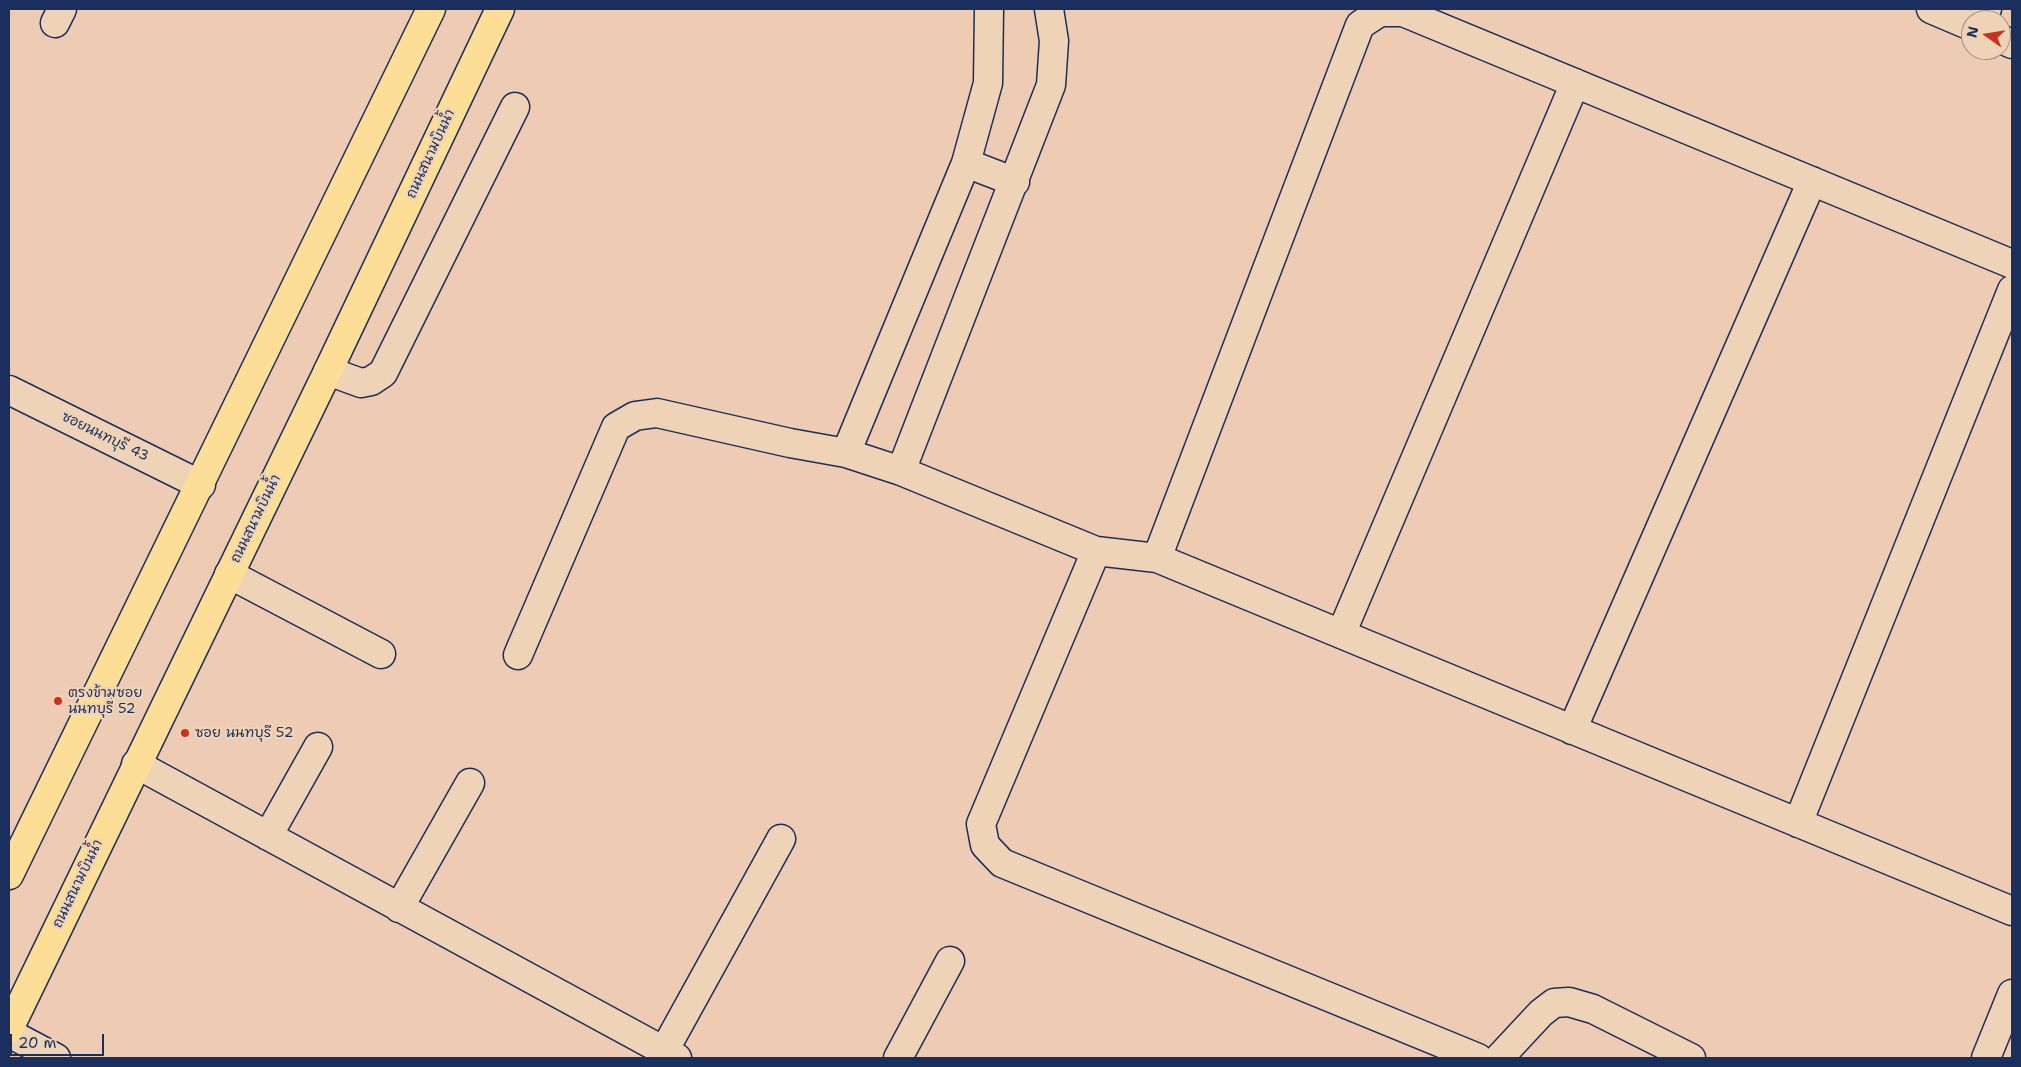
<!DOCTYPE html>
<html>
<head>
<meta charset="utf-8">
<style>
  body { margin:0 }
  #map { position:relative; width:2021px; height:1067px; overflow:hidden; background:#eeccb3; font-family:"Shantell Sans",sans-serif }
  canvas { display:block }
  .frame { position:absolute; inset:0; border:10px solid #1b2f5e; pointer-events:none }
  .north { position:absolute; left:1961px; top:10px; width:50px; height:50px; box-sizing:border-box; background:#efd3b6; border:1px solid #9a9193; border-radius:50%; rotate:283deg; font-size:14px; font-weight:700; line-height:20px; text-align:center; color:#1b2f5e }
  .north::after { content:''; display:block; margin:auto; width:18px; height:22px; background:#c8321e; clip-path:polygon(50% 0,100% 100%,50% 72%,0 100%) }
  .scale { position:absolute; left:10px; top:1034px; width:94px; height:22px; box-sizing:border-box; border:2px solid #1b2f5e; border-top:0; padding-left:6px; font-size:15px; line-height:18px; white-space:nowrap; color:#1b2f5e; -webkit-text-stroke:4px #efd3b6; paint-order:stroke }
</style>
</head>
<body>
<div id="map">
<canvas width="2021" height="1067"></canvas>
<div class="frame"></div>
<div class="north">N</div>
<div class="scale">20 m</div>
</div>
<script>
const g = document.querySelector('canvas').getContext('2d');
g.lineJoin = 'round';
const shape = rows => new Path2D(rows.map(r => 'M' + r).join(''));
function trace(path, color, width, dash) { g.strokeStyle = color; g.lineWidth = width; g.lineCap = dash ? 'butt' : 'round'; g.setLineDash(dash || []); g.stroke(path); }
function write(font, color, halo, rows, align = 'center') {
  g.font = font + ' "Shantell Sans","Playpen Sans Thai",sans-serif'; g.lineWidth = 4.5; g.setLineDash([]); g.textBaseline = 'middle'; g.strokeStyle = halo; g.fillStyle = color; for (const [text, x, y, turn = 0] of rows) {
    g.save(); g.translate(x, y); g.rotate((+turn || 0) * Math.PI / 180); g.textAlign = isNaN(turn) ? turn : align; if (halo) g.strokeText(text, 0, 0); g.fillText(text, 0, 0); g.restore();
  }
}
const minor = shape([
  [1931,9,1971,26],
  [1981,20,1987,9],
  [55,23,62,9],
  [2001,39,2012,44],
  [966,163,1015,182],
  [328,371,361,383,371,381,383,373,515,107],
  [9,390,201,485],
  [846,453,966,163,988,83,989,9],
  [901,471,1051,85,1054,41,1049,9],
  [1096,551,981,824,985,845,1002,863,1478,1058],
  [1157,558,1360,25,1380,12,1403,12,2012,264],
  [229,574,381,654],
  [1341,634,1575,83],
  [518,655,616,427,635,416,657,413,790,443,846,453,901,471,1096,551,1157,558,2012,911],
  [1572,730,1812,181],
  [136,764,677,1058],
  [1798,823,2012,290],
  [268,836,318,747],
  [399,908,470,783],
  [9,1033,56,1058],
  [664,1051,781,839],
  [898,1058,950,961],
  [1499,1058,1541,1013,1554,1003,1569,1002,1593,1009,1691,1058],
  [1986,1058,2012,994]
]);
const major = shape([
  [9,875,431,9],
  [9,1029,328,371,500,9]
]);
const markers = [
  [58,701,5,"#c8321e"],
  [185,733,5,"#c8321e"]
];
const streetNames = [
  ["ถนนสนามบินน้ำ",431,154,-65],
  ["ซอยนนทบุรี 43",105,437,26],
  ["ถนนสนามบินน้ำ",256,519,-64],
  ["ถนนสนามบินน้ำ",78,884,-64]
];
const poiNames = [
  ["ตรงข้ามซอย",68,693],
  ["นนทบุรี 52",68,709],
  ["ซอย นนทบุรี 52",195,733]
];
trace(minor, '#1b2f5e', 31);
trace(major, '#1b2f5e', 31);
trace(minor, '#efd3b6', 28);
trace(major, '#fdde96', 28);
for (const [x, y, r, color] of markers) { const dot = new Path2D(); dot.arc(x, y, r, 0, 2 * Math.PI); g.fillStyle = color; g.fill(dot); trace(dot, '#efd3b6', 2); }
write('14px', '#1b2f5e', '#efd3b6', streetNames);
write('14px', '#1b2f5e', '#efd3b6', poiNames, 'left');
</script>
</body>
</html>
